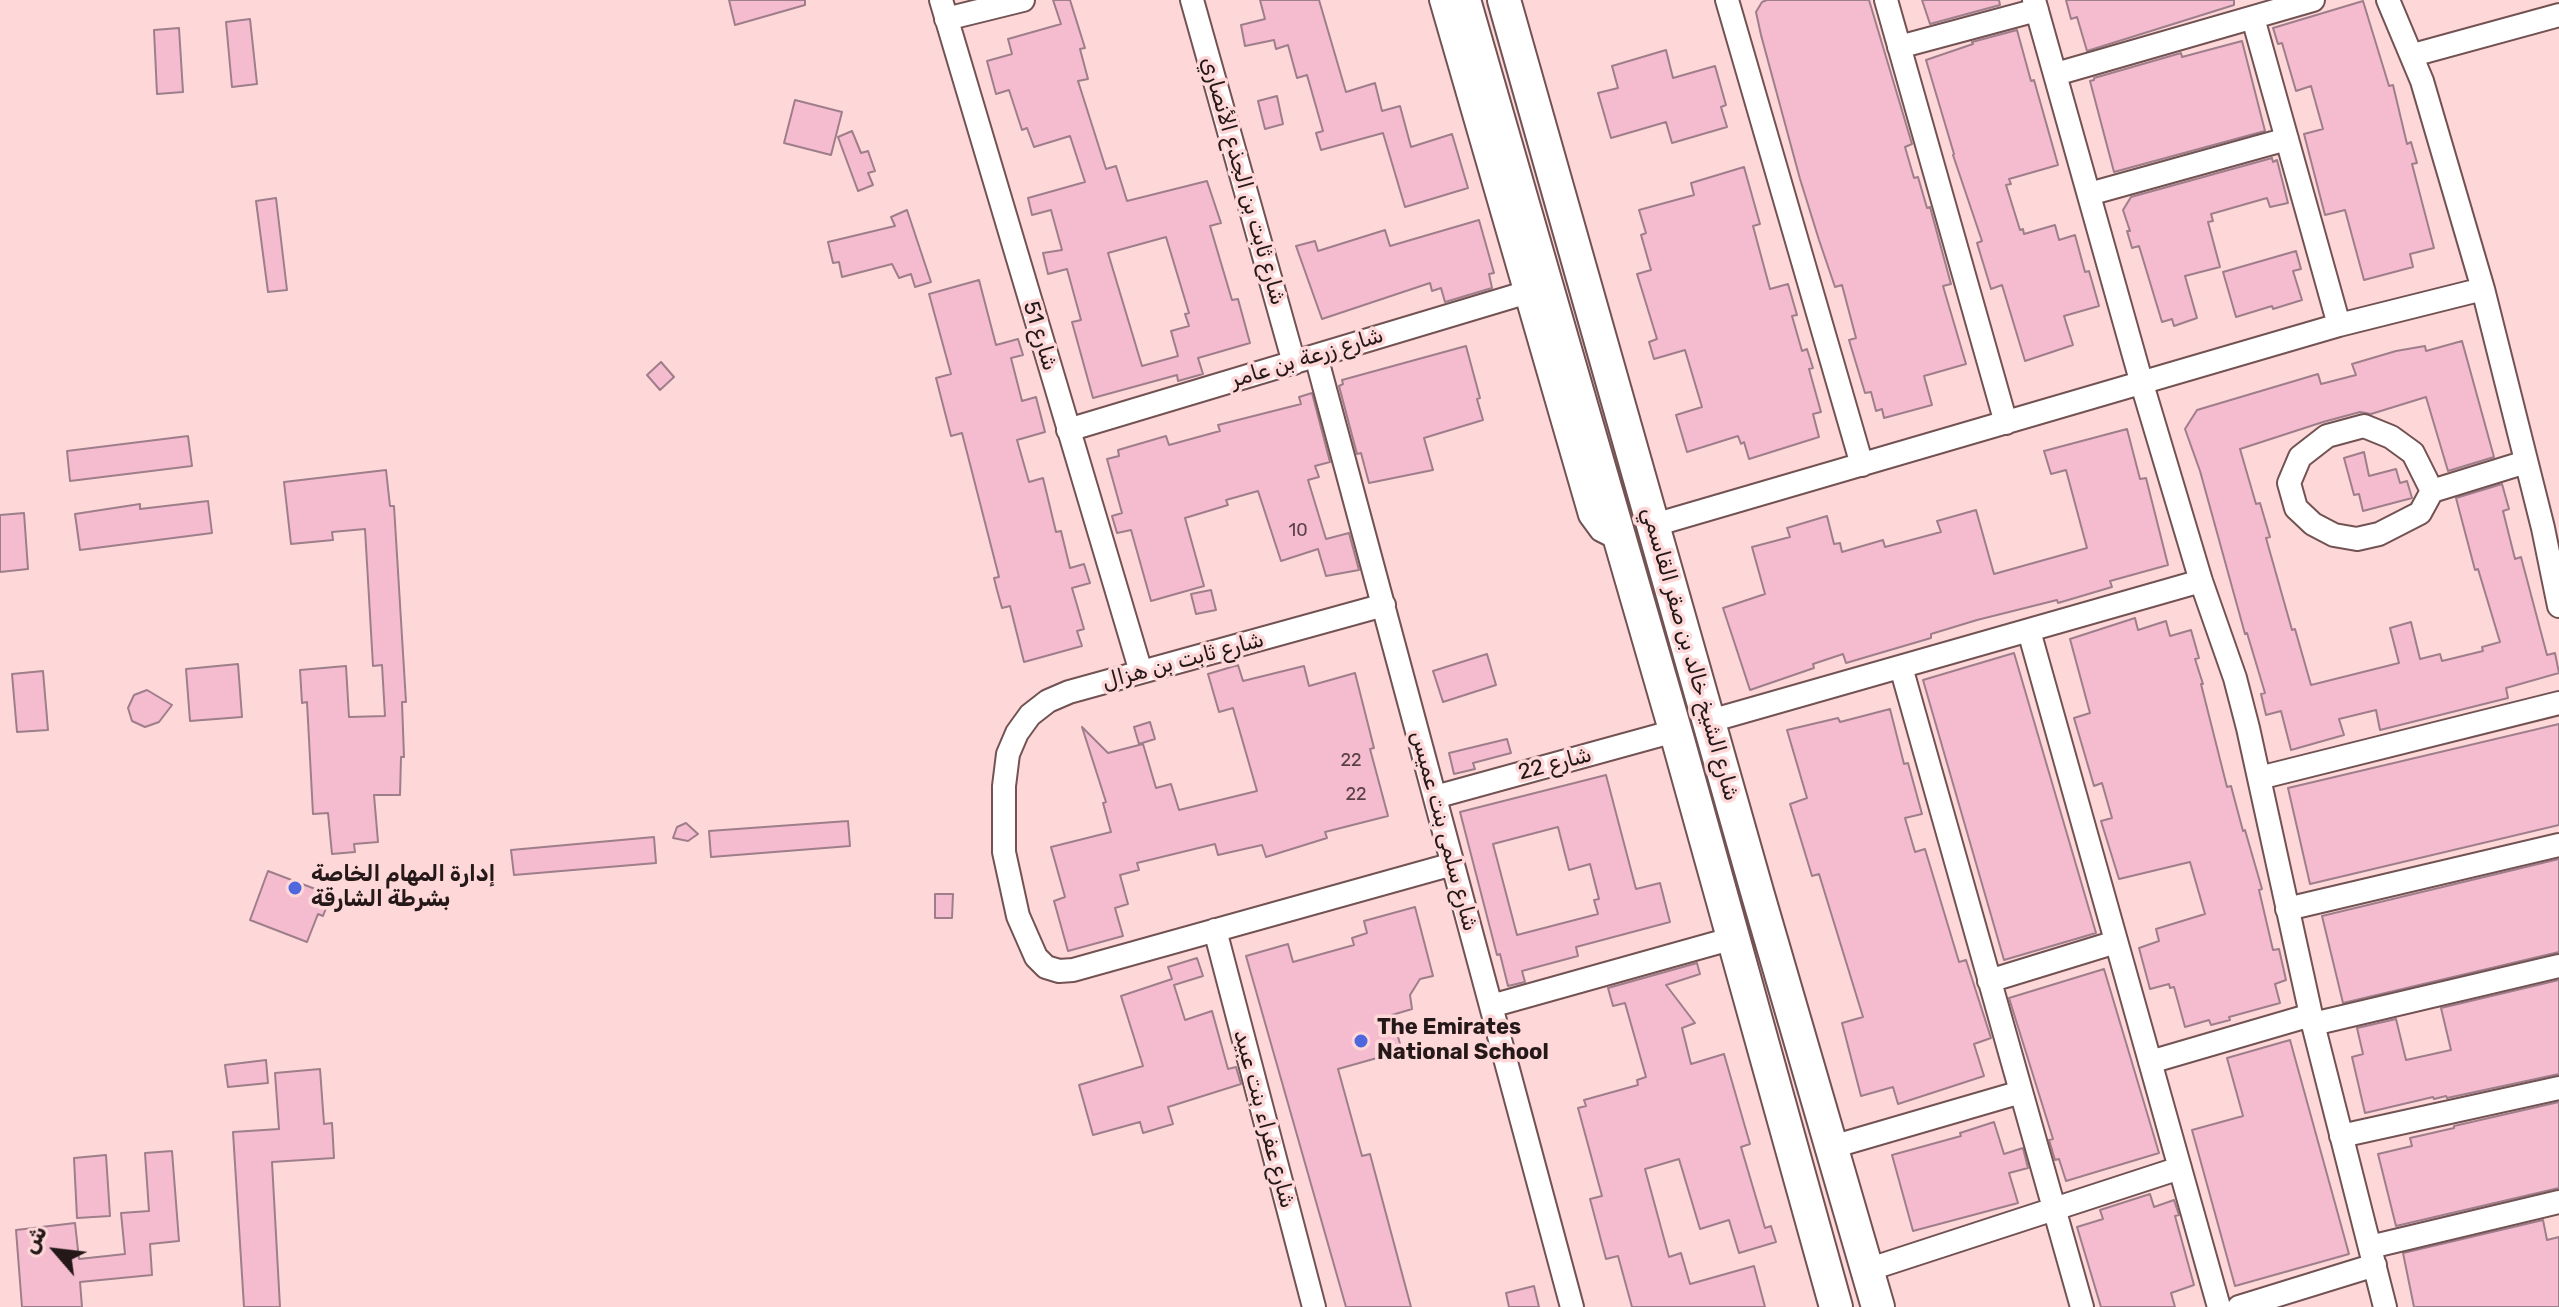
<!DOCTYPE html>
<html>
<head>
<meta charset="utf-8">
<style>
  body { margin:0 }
  #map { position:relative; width:2559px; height:1307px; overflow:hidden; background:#fed8d8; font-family:Rubik,Cairo,sans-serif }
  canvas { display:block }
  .north { position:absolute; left:16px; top:1211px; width:80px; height:80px; -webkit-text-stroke:6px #fed8d8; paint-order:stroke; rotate:298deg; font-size:22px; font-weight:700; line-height:32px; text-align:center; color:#251818 }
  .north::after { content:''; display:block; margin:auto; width:28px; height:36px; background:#251818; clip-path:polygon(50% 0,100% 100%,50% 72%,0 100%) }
</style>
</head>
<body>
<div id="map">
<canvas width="2559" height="1307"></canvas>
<div class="north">ش</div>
</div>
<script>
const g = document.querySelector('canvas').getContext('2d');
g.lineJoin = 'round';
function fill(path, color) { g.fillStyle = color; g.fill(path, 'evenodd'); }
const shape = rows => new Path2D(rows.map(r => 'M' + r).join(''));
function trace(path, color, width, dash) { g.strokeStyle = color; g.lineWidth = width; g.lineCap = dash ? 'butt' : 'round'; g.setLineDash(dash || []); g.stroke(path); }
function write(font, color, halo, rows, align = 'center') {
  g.font = font + ' Rubik,Cairo,sans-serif'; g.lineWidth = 7; g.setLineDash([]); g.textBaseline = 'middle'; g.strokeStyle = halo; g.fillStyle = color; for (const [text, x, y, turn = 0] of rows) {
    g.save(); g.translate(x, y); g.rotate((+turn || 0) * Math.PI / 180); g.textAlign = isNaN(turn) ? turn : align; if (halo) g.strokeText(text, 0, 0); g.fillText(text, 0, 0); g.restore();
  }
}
const building = shape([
  [729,0,805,0,805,5,735,25,729,0],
  [1053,0,1070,0,1085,48,1080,49,1088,79,1078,81,1106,169,1116,166,1127,201,1207,181,1221,223,1210,226,1232,300,1238,299,1250,343,1198,358,1203,374,1178,381,1177,375,1093,398,1072,322,1081,320,1067,269,1048,274,1043,253,1062,250,1051,210,1032,215,1028,198,1085,182,1070,136,1034,147,1027,128,1022,130,1009,90,996,94,987,61,1012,54,1008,39,1061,24,1053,0],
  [1166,237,1189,313,1185,314,1189,326,1171,331,1178,356,1142,366,1108,253,1166,237],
  [1260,0,1319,0,1346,92,1375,83,1382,111,1400,106,1411,147,1452,134,1468,188,1405,207,1383,133,1321,150,1316,133,1323,131,1307,75,1297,78,1288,45,1276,49,1274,40,1245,46,1241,25,1265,19,1260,0],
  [1767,0,1869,0,1912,144,1905,147,1914,178,1918,177,1927,208,1930,207,1951,284,1943,286,1966,364,1924,376,1932,405,1884,418,1882,409,1876,411,1871,392,1865,393,1849,340,1856,338,1842,285,1835,287,1819,240,1800,179,1761,35,1756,12,1762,2,1767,0],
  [1922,0,1999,0,2000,5,1930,24,1922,0],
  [2066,0,2234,0,2234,5,2087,51,2077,17,2071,19,2066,0],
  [2363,1,2389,86,2393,85,2407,144,2411,142,2417,163,2412,164,2434,248,2410,254,2413,267,2364,280,2345,210,2325,215,2304,134,2323,129,2311,86,2296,91,2282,43,2278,44,2273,28,2363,1],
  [250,19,257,84,232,87,226,22,250,19],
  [179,28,183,92,157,94,154,30,179,28],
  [2017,30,2031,81,2034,80,2058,165,2009,179,2011,184,2006,185,2020,230,2023,229,2024,234,2055,225,2059,240,2075,235,2085,272,2089,271,2099,306,2064,316,2073,345,2025,361,2002,285,1991,289,1977,243,1982,241,1953,155,1954,154,1926,60,1973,44,1972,42,2017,30],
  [2242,41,2265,131,2114,172,2090,81,2094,80,2094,78,2181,53,2182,57,2242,41],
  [1666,50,1673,78,1715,66,1726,105,1721,107,1727,127,1672,143,1666,122,1611,138,1598,93,1618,88,1612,66,1666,50],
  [1277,96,1283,124,1265,129,1258,101,1277,96],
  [795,100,842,112,831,155,784,143,795,100],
  [852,131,861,153,868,151,875,171,868,173,873,185,858,191,838,137,852,131],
  [2272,158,2273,162,2277,160,2288,203,2270,207,2267,198,2211,214,2213,221,2208,222,2220,267,2185,276,2197,318,2174,326,2172,319,2162,322,2139,246,2132,248,2127,231,2130,231,2123,210,2131,197,2272,158],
  [1744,167,1760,224,1753,226,1770,289,1788,284,1797,315,1792,316,1802,351,1807,349,1813,368,1809,369,1821,412,1813,414,1819,437,1749,459,1744,442,1741,444,1738,436,1687,452,1676,415,1702,407,1685,350,1654,359,1649,342,1657,339,1637,274,1651,270,1641,235,1646,233,1639,210,1694,195,1691,183,1744,167],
  [276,198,287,290,268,292,256,201,276,198],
  [907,210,931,282,915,287,911,274,899,278,892,264,842,277,839,262,833,263,828,242,895,226,891,217,907,210],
  [1479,220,1494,273,1489,274,1492,288,1445,302,1441,288,1432,291,1430,283,1322,319,1296,246,1315,241,1318,251,1385,230,1390,246,1479,220],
  [2296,251,2301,269,2293,271,2302,300,2273,309,2272,306,2236,317,2223,272,2296,251],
  [979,280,996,345,1018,339,1023,355,1011,358,1022,401,1036,397,1045,432,1017,440,1029,482,1043,478,1056,532,1061,531,1070,568,1084,564,1090,583,1072,588,1084,629,1077,631,1082,646,1024,662,1010,606,1002,608,997,590,994,578,999,577,962,433,951,436,936,378,951,374,929,294,979,280],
  [2462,341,2494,457,2448,471,2426,397,2371,414,2360,412,2323,422,2240,449,2256,504,2260,503,2270,537,2266,538,2292,630,2295,629,2311,685,2399,663,2390,628,2411,622,2420,659,2440,654,2442,661,2483,651,2482,647,2500,642,2478,569,2475,570,2456,498,2502,484,2509,509,2503,511,2515,559,2521,557,2547,655,2555,653,2559,673,2506,688,2508,698,2380,730,2376,710,2339,719,2344,735,2291,750,2281,711,2266,715,2261,694,2265,693,2247,633,2245,634,2200,471,2185,429,2197,410,2318,374,2321,384,2356,375,2352,364,2396,351,2425,346,2426,351,2462,341],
  [1466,346,1480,398,1477,399,1483,420,1424,438,1433,470,1369,483,1361,453,1357,454,1339,386,1343,384,1342,380,1466,346],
  [661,362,674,377,660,390,647,375,661,362],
  [1312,393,1330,462,1315,466,1319,477,1308,480,1326,539,1349,533,1359,570,1326,576,1318,549,1281,561,1258,491,1226,500,1228,505,1185,518,1204,586,1151,601,1131,530,1117,533,1112,516,1122,513,1107,459,1119,456,1118,450,1166,436,1169,445,1220,431,1218,425,1301,404,1299,397,1312,393],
  [2127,429,2140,479,2146,478,2168,565,2110,581,2112,587,2058,603,2057,600,1977,620,1931,634,1931,638,1846,663,1843,654,1813,664,1814,668,1750,690,1723,608,1765,594,1752,547,1790,537,1787,528,1827,516,1834,544,1840,543,1842,552,1883,540,1885,547,1941,532,1937,521,1976,510,1994,574,2087,548,2066,470,2051,474,2044,451,2127,429],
  [188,436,192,466,70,481,67,451,188,436],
  [2364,452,2369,476,2396,469,2400,483,2407,481,2412,498,2363,511,2359,494,2354,495,2344,458,2364,452],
  [386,470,390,506,394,506,406,702,402,702,404,757,401,757,400,795,374,795,378,842,354,844,355,852,332,854,328,813,313,814,307,702,302,703,300,670,346,666,349,717,385,716,382,665,373,666,365,529,332,532,333,540,291,544,284,482,386,470],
  [208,501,212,533,80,550,75,514,140,504,140,509,208,501],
  [24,513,28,569,0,572,0,515,24,513],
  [1211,590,1216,610,1196,614,1191,594,1211,590],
  [2135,618,2138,630,2166,621,2170,636,2191,630,2199,658,2195,659,2203,684,2201,684,2227,787,2231,786,2243,831,2245,830,2262,889,2259,890,2273,950,2279,949,2286,980,2275,984,2280,1003,2229,1017,2230,1020,2211,1025,2209,1020,2185,1027,2174,987,2170,988,2169,984,2150,989,2139,948,2159,941,2156,929,2205,914,2190,862,2119,879,2101,821,2112,818,2102,783,2094,786,2074,718,2090,713,2070,639,2135,618],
  [2014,653,2096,933,2004,960,1923,680,2014,653],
  [1487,654,1496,685,1443,702,1433,671,1487,654],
  [238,664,242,717,190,721,186,669,238,664],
  [1238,665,1243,681,1304,666,1309,686,1355,673,1374,748,1370,749,1388,816,1325,832,1327,838,1266,857,1262,845,1218,855,1215,844,1137,863,1139,870,1120,875,1128,904,1115,908,1123,936,1068,951,1054,901,1065,897,1051,847,1111,832,1103,803,1106,802,1082,727,1108,753,1143,744,1156,788,1171,784,1179,810,1257,791,1233,708,1219,712,1208,674,1238,665],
  [43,671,48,730,17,732,12,674,43,671],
  [147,690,172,705,159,722,145,727,132,721,128,708,134,695,147,690],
  [1890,709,1904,764,1908,763,1922,814,1905,818,1915,852,1925,849,1959,962,1966,960,1991,1038,1974,1044,1984,1076,1898,1104,1893,1087,1861,1096,1842,1023,1863,1017,1819,874,1812,876,1790,804,1807,798,1787,730,1838,718,1840,722,1890,709],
  [1150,722,1155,739,1139,744,1134,727,1150,722],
  [2559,724,2559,825,2310,884,2288,788,2559,724],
  [1507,739,1511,753,1473,763,1475,769,1454,774,1449,753,1507,739],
  [1606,775,1636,889,1660,883,1670,922,1576,947,1578,956,1522,971,1525,982,1508,986,1500,954,1497,955,1460,812,1606,775],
  [1558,827,1569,870,1590,864,1599,899,1594,900,1598,914,1517,935,1493,844,1558,827],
  [848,821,850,846,711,857,709,831,848,821],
  [686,823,698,834,688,841,673,838,677,827,686,823],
  [654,837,656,863,514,875,511,850,654,837],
  [2559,859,2559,952,2343,1003,2322,916,2559,859],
  [268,871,331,895,323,916,318,914,307,942,250,920,268,871],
  [935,894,953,894,952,918,935,918,935,894],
  [1415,907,1433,976,1420,979,1410,995,1412,1009,1392,1015,1402,1051,1338,1069,1362,1156,1370,1154,1411,1307,1346,1307,1246,956,1288,944,1293,962,1354,945,1352,938,1367,933,1364,921,1415,907],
  [1197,958,1203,976,1174,985,1185,1020,1212,1011,1228,1069,1236,1067,1241,1084,1168,1107,1173,1124,1143,1133,1140,1122,1093,1135,1079,1085,1143,1066,1121,996,1172,979,1168,967,1197,958],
  [1697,963,1700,974,1666,985,1695,1023,1682,1028,1691,1064,1724,1054,1750,1144,1741,1147,1765,1228,1771,1226,1776,1242,1739,1253,1729,1220,1700,1229,1679,1159,1645,1169,1669,1257,1681,1253,1690,1284,1754,1266,1765,1307,1632,1307,1618,1256,1606,1259,1590,1199,1602,1196,1578,1108,1586,1106,1584,1100,1638,1085,1637,1080,1646,1077,1625,1003,1613,1006,1608,988,1697,963],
  [2104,969,2159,1153,2066,1181,2059,1159,2055,1160,2049,1140,2053,1139,2009,998,2104,969],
  [2559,980,2559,1074,2447,1098,2446,1096,2434,1099,2433,1097,2365,1113,2352,1057,2363,1054,2357,1028,2396,1019,2406,1060,2451,1050,2441,1008,2559,980],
  [2290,1040,2349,1254,2235,1286,2192,1130,2243,1116,2227,1058,2290,1040],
  [266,1060,268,1083,228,1087,225,1065,266,1060],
  [320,1069,324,1124,332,1123,334,1158,272,1162,280,1307,244,1307,233,1132,279,1129,275,1073,320,1069],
  [2559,1102,2559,1188,2396,1226,2378,1154,2412,1146,2410,1138,2454,1128,2454,1126,2559,1102],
  [1994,1122,2004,1154,2023,1148,2028,1168,2009,1173,2018,1203,1913,1231,1892,1155,1961,1136,1960,1133,1994,1122],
  [172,1151,179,1241,150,1244,152,1275,80,1282,82,1307,22,1307,16,1230,75,1223,79,1259,125,1254,121,1213,149,1211,145,1153,172,1151],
  [106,1155,110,1216,77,1218,74,1158,106,1155],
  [2150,1194,2154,1207,2174,1200,2179,1215,2175,1216,2194,1285,2171,1293,2175,1307,2101,1307,2077,1227,2103,1219,2100,1210,2150,1194],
  [2543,1220,2547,1240,2559,1237,2559,1307,2414,1307,2403,1253,2543,1220],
  [1534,1286,1539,1307,1509,1307,1506,1293,1534,1286]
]);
const minor = shape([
  [941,0,1141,672],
  [1192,0,1294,363],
  [1441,0,1590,515,1601,530,1621,540],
  [1727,0,1862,465],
  [1886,0,2006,423],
  [2034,0,2142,384,2201,581,2235,678,2248,728,2313,1024,2385,1307],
  [2388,0,2422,81,2483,289,2543,528,2559,606],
  [2253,18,2339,325],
  [946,19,1023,0],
  [1899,47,2037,10],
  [2413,55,2559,15],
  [2056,74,2313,0],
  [2089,194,2287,139],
  [1316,356,1572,1307],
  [1068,430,1538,289],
  [2432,491,2413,453,2391,437,2364,426,2327,436,2300,457,2289,483,2296,508,2313,524,2334,535,2357,539,2379,534,2420,513,2432,491,2526,462],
  [1654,525,2339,325,2483,289],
  [1384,605,1069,692,1048,701,1030,715,1017,733,1008,754,1004,786,1004,852,1018,916,1036,957,1046,967,1059,971,1073,970,1453,864],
  [2029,631,2219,1307],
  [1901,667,2082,1307],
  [1710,721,2201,581],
  [2259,778,2559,703],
  [1435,797,1675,731],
  [2287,909,2559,845],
  [1215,930,1314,1307],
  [1989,981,2116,942],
  [1491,1006,1734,938],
  [2313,1024,2559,966],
  [2150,1062,2311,1015],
  [2341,1136,2559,1088],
  [1832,1147,2021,1092],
  [2370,1247,2559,1202],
  [1867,1270,2180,1168],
  [2239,1307,2375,1265]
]);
const secondary = shape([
  [1464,0,1678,740,1836,1307],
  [1504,0,1758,895,1878,1307]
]);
const markers = [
  [295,888,8,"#4e67dc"],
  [1361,1041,8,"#4e67dc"]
];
const numberNames = [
  ["10",1298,531],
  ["22",1351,761],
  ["22",1356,795]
];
const streetNames = [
  ["شارع ثابت بن الجذع الأنصاري",1243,181,74],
  ["شارع 51",1040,336,73],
  ["شارع زرعة بن عامر",1307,358,-17],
  ["شارع الشيخ خالد بن صقر القاسمي",1690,654,74],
  ["شارع ثابت بن هزال",1183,661,-15],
  ["شارع 22",1555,764,-15],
  ["شارع سلمى بنت عميس",1444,831,75],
  ["شارع عفراء بنت عبيد",1264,1119,75]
];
const poiNames = [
  ["إدارة المهام الخاصة",311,875],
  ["بشرطة الشارقة",311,900],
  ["The Emirates",1377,1028],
  ["National School",1377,1053]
];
fill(building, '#f5bcd0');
trace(building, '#9e7e8a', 2);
trace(minor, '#725253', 26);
trace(secondary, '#725253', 36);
trace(minor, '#fff', 22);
trace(secondary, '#fff', 32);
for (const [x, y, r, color] of markers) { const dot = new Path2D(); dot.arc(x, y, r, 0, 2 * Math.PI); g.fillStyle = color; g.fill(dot); trace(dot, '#fed8d8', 3); }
write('18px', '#594146', null, numberNames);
write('22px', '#251818', '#fed8d8', streetNames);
write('bold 22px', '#251818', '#fed8d8', poiNames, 'left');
</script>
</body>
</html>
